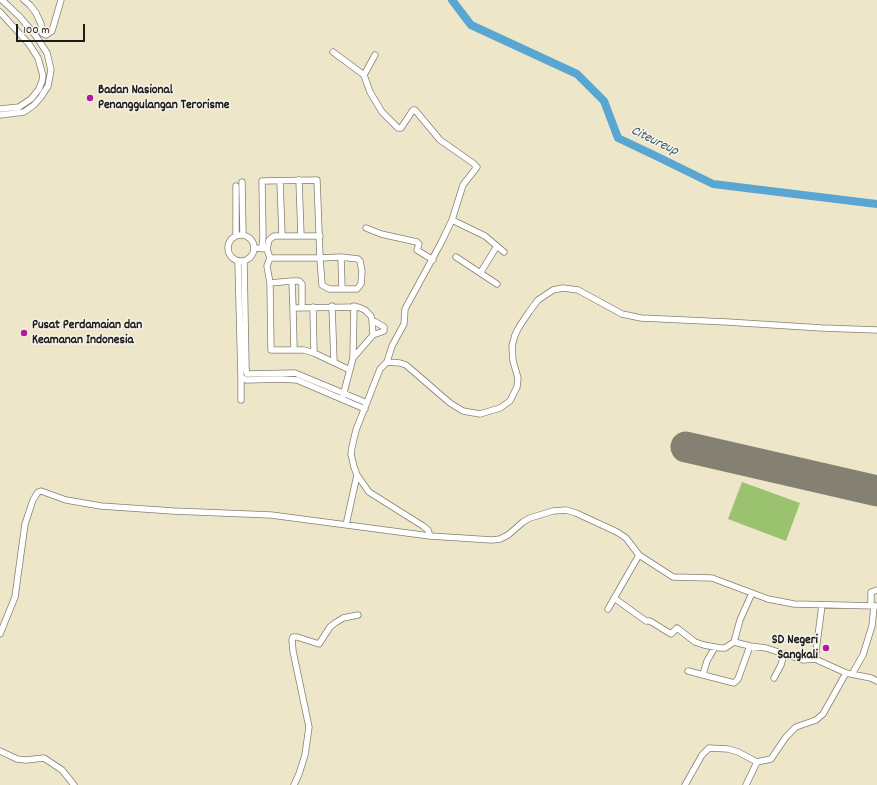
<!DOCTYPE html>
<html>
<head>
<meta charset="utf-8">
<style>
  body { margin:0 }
  #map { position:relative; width:877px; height:785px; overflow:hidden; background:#ede6c9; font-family:Dekko,sans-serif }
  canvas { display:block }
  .scale { position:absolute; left:16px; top:24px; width:69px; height:18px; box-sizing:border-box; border:2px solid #1c1c1c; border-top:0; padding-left:5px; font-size:12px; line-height:14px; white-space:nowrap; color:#1c1c1c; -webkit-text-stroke:3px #f7f3e8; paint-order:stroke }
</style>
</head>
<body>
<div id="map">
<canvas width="877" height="785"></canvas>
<div class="scale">100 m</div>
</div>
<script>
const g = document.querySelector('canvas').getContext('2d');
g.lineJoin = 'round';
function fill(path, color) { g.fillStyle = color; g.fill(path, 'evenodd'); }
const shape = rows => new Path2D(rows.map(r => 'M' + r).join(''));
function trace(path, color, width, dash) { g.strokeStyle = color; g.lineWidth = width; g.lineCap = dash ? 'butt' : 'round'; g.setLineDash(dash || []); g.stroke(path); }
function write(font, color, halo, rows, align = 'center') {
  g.font = font + ' Dekko,sans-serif'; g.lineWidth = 3; g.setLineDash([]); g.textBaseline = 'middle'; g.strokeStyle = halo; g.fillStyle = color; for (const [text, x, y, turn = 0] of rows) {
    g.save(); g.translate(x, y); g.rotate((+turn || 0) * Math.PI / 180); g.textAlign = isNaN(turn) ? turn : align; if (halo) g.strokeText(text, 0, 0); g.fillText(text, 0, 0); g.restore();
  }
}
const green = shape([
  [742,482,800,503,786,541,728,519]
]);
const river = shape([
  [452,0,471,25,577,74,604,101,618,138,658,157,713,184,877,204]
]);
const runway = shape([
  [686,447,877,491]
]);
const minor = shape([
  [24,0,30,5,36,13,41,24,42,33,46,35,52,31,61,0],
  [0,12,29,44,38,58,43,76,42,81,39,89,31,99,19,107,0,109],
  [333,52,364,75,370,92,382,112,398,128,401,128,413,110,415,110,440,140,473,163,477,167,463,185,452,220,441,243,405,309,404,324,392,346,387,362],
  [364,75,375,55],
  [0,115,24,112,34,105,41,97,48,86,51,70,47,53,36,36,20,17,2,0],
  [299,180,301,236],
  [280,181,282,235],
  [242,182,243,235],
  [236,186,236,236],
  [452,220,485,236,504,252],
  [366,228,381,234,417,242,419,244,417,250,433,260],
  '228 248a13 13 0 1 1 26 0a13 13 0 1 1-26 0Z',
  [254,248,267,249,270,258,267,266,270,283,271,350,304,350,314,353,350,370],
  [262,248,263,236,262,181,317,180,320,258,322,285,329,289,357,289,361,284,362,271,360,261,358,259,341,257,320,258,270,258],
  [267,249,269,240,274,236,320,236],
  [341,257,342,289],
  [456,257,497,284],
  [238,261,241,377,246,380,282,379,297,380,365,409],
  [244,261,246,368,247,374,295,373,367,403],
  [481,272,497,246],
  [292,281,299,281,302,284,302,307],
  [270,283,292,281,293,308,358,307,365,310,371,316,372,320,384,327,384,331,373,335,353,358,343,396],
  [332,306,334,362],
  [313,307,314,353],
  [293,308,294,349],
  [372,320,373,335],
  [353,358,354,306],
  [241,377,241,400],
  [346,525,357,475],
  [430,536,428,530,423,526,369,492,357,475,354,467,351,454,352,447,356,430,380,369,387,362,400,363,406,365,450,403,463,411,480,414,500,408,510,401,517,387,518,378,513,361,512,346,515,335,519,327,529,312,538,300,553,290,563,288,578,290,622,314,641,318,727,322,822,328,877,330],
  [614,598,646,621,650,621,671,634,677,628,695,642,704,645,720,648,725,648,734,642,750,646,766,648,803,660,815,659],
  [822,605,815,659,846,673,871,678,877,681],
  [871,606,871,592,877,590],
  [608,609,639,555],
  [0,634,15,597,25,524,33,500,38,492,41,491,66,500,101,506,173,511,271,515,430,536,492,540,500,539,508,535,523,522,530,518,553,511,566,510,576,513,617,532,626,538,639,555,673,577,712,578,768,599,794,604,877,606],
  [734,642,740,620,752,593],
  [688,671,734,683,738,679,750,646],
  [703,674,707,661,715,647],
  [852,674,863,655,872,626,874,606],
  [774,678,781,665,784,654],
  [0,751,17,759,26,760,44,758,62,770,74,785],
  [294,785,299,774,305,755,309,727,293,651,292,640,293,637,297,637,319,644,330,627,335,623,343,618,358,615],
  [685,785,702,755,709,748,728,749,738,752,757,762],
  [746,785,757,762,771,759,786,737,796,727,816,720,823,714,846,673]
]);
const markers = [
  [90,98,4,"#b5179e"],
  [24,333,4,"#b5179e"],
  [826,648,4,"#b5179e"]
];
const poiNames = [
  ["Badan Nasional",98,91],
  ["Penanggulangan Terorisme",98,106],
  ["Pusat Perdamaian dan",32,326],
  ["Keamanan Indonesia",32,341],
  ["SD Negeri",818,641,"right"],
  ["Sangkali",818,656,"right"]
];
const waterNames = [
  ["Citeureup",654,142,26]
];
fill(green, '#9bc36f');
trace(river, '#58a6d1', 8);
trace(runway, '#848172', 31);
trace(minor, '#848172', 7);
trace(minor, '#fff', 5.5);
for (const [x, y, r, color] of markers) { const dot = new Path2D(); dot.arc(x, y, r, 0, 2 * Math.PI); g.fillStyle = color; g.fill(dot); trace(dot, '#f7f3e8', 1.5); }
write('bold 13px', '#1c1c1c', '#f7f3e8', poiNames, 'left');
write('italic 14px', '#375a6d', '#f7f3e8', waterNames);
</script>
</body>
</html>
